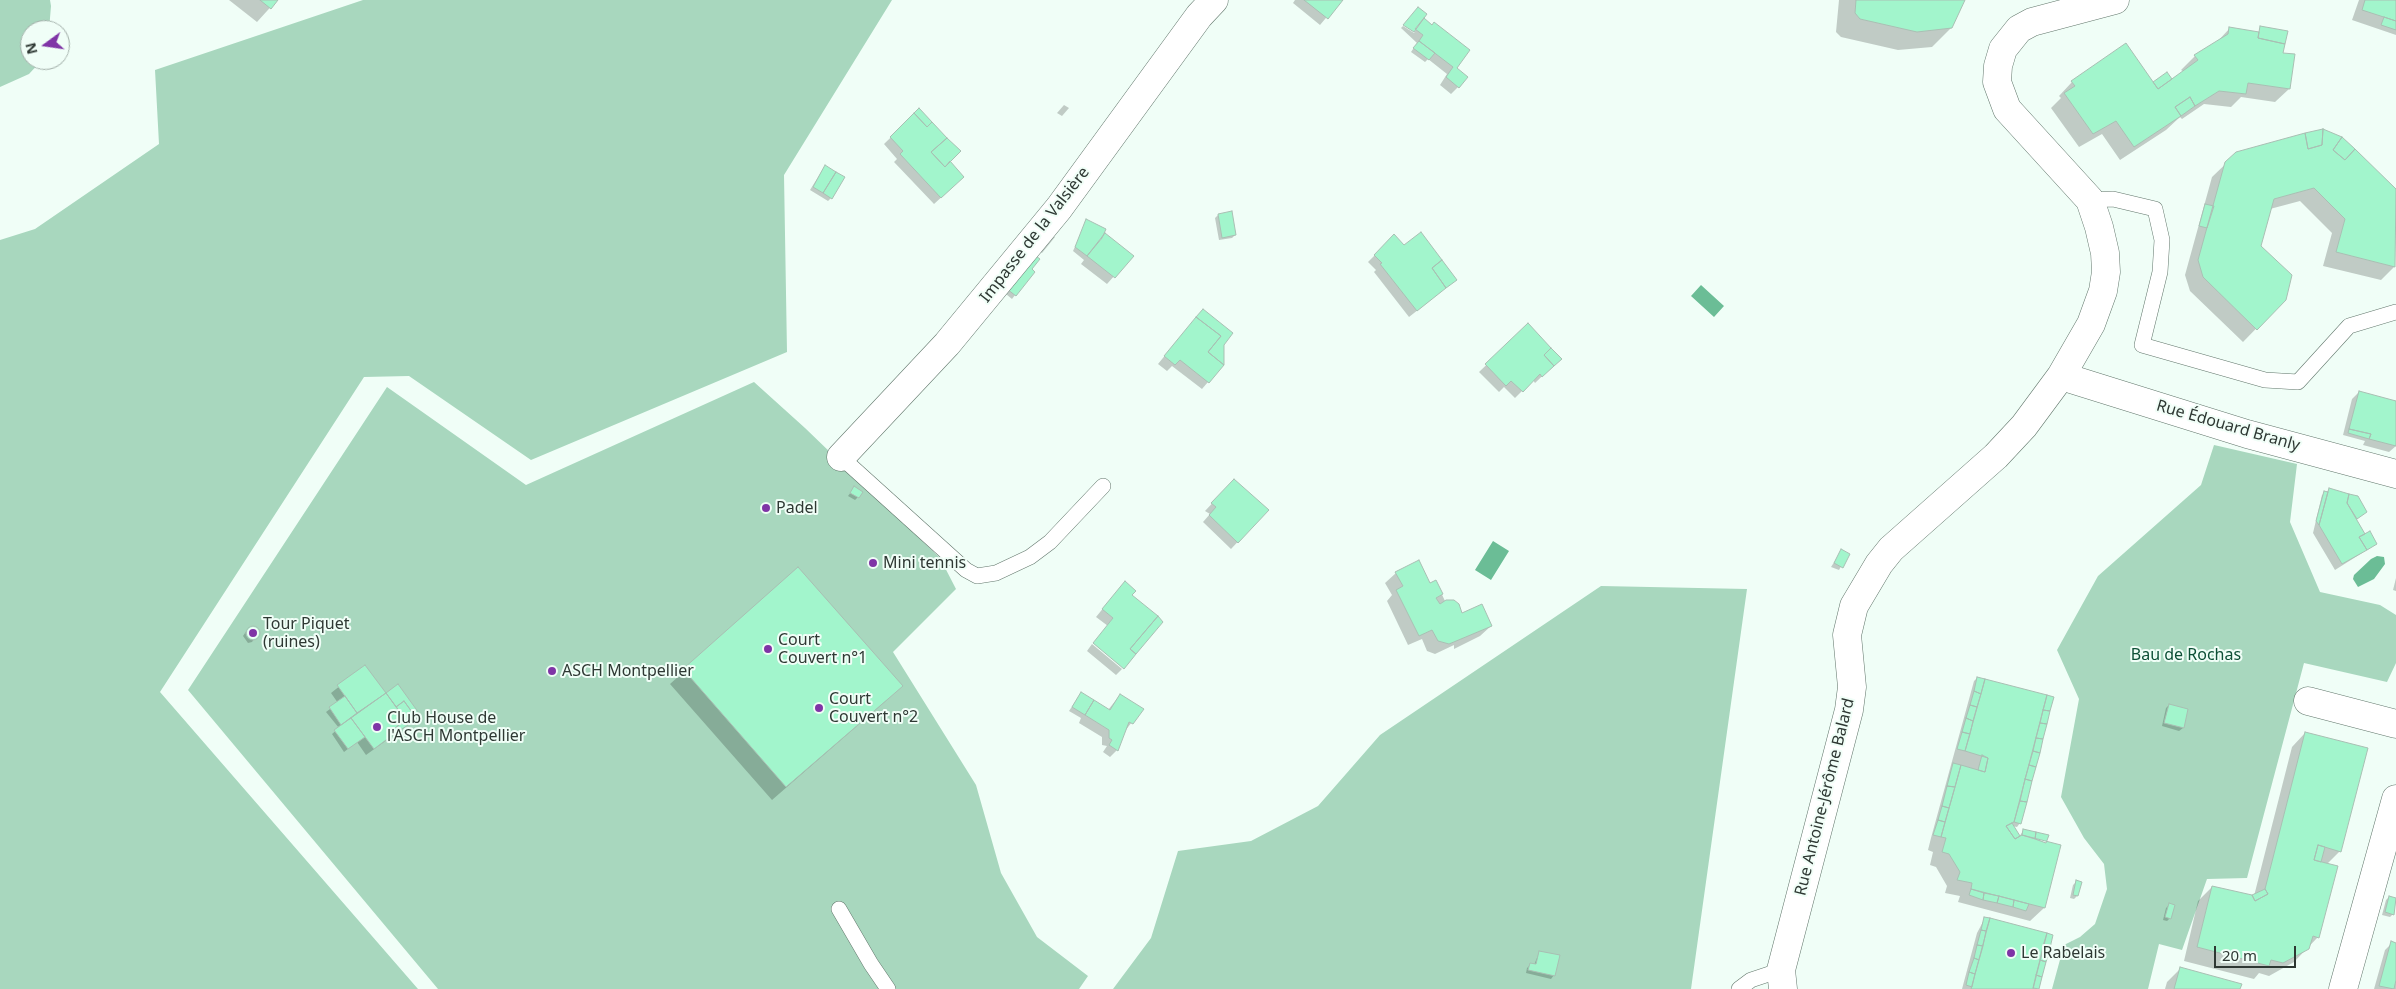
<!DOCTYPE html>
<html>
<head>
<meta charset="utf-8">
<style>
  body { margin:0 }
  #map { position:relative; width:2396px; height:989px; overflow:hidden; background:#f0fef7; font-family:"Noto Sans",sans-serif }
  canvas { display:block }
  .north { position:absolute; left:20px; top:20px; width:50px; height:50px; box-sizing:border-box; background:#f0fef7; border:1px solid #a2afa9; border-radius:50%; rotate:256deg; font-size:14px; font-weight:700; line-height:20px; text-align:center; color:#2e3833 }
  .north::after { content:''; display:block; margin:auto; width:18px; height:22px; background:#7f34a6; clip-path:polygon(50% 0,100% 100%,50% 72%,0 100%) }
  .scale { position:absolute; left:2214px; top:946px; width:82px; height:22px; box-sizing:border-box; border:2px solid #2e3833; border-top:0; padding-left:6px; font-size:15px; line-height:18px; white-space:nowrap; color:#2e3833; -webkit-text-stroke:4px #f0fef7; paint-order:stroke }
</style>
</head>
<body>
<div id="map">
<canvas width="2396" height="989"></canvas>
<div class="north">N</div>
<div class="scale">20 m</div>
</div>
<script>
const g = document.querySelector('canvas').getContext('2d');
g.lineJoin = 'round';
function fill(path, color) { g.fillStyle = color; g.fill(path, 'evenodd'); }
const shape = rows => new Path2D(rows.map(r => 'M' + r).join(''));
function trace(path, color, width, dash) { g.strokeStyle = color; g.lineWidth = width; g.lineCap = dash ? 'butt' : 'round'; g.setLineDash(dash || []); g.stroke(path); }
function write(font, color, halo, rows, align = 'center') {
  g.font = font + ' "Noto Sans",sans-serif'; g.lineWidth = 4; g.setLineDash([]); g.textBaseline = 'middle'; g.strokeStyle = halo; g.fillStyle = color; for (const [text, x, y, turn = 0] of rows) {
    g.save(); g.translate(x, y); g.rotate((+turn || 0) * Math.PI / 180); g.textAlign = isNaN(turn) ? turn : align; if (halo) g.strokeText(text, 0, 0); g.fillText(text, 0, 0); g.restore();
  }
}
const green = shape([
  [0,0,50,0,51,6,49,30,30,30,30,60,42,60,29,74,0,87],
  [363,0,892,0,784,175,787,352,531,460,409,376,364,377,160,692,418,989,0,989,0,240,35,229,159,144,155,70],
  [754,382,805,428,940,558,956,589,893,652,976,785,1001,873,1037,937,1088,976,1079,989,438,989,188,690,387,387,526,485],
  [2214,445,2297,464,2290,522,2320,592,2380,605,2396,615,2396,663,2387,682,2304,663,2247,878,2207,879,2182,950,2159,944,2148,989,2052,989,2064,945,2080,937,2095,924,2107,889,2104,864,2084,838,2061,797,2079,699,2057,650,2098,576,2201,485],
  [1601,586,1747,589,1691,989,1113,989,1151,938,1178,851,1251,841,1318,806,1380,735]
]);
const water = shape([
  [1701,285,1724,306,1714,317,1691,296],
  [1493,541,1509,551,1491,580,1475,570],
  [2377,556,2384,557,2385,564,2374,579,2358,587,2353,579,2354,575,2371,559]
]);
const shadow = shape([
  [229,0,277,0,257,22],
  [1295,0,1341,0,1320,25,1293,3],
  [1839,0,1963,0,1951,28,1932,47,1898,50,1841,37,1836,32],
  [2359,0,2396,0,2396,35,2352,20],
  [1422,18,1456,68,1458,87,1451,94,1440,85,1447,74,1428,59,1425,62,1411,52,1417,43,1401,28,1403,26,1414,33],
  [2260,27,2282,54,2293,55,2289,89,2275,102,2241,97,2231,107,2204,104,2182,119,2180,117,2166,130,2120,160,2102,134,2079,147,2051,108,2061,98,2059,96,2072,82,2165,83,2184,72,2181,70,2195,56,2216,43,2230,28,2257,33,2258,30,2257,33,2260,33],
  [1064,105,1069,108,1062,116,1057,113],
  [919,110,949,161,956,184,934,204,894,162,897,159,884,144],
  [2342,138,2396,191,2394,267,2381,280,2323,266,2332,233,2300,201,2270,209,2260,246,2285,299,2243,342,2190,291,2185,275,2212,177,2237,153],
  [825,166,831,198,828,201,810,190],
  [1218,215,1235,235,1232,238,1219,240,1215,218],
  [1087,220,1099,240,1132,256,1107,284,1081,264,1084,260,1073,251],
  [1046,231,1055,237,1042,253,1033,247],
  [1394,236,1442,291,1409,317,1374,272,1376,270,1368,262],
  [1030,269,1033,272,1012,299,1001,290],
  [1528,325,1560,359,1535,383,1533,380,1515,398,1504,387,1499,392,1479,372],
  [1189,326,1222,345,1208,382,1202,389,1172,366,1167,371,1158,364],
  [2359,392,2396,402,2396,446,2389,452,2363,445,2365,441,2343,435,2352,399],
  [1234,480,1267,511,1231,549,1203,522,1210,514,1205,511],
  [854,488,858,497,855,500,848,496],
  [2329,490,2366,512,2355,520,2365,535,2362,553,2335,570,2313,533,2322,495],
  [1842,550,1848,554,1839,570,1831,567],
  [798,569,888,699,772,800,670,684],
  [1396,573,1429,585,1436,582,1445,601,1462,615,1491,626,1480,636,1454,649,1454,645,1435,654,1427,651,1422,639,1408,645,1387,601,1392,595,1385,583],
  [2396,578,2396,591,2393,590],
  [1118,590,1134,591,1108,626,1096,617],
  [249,627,254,627,259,632,252,642,248,643,243,636],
  [1092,644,1122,669,1116,675,1087,651],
  [365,666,385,695,416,719,366,755,357,742,344,752,332,734,339,728,326,712,338,703,331,693],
  [1977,678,2053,698,2020,823,2017,827,2012,826,2019,837,2023,831,2045,843,2060,846,2044,908,2030,921,1958,902,1960,896,1945,893,1947,886,1936,867,1930,865,1933,852,1928,850,1931,838,1974,681],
  [1081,693,1108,710,1120,695,1142,709,1125,731,1117,750,1110,757,1103,752,1107,746,1102,745,1102,737,1079,723,1081,718,1069,711],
  [2169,705,2183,728,2179,731,2162,726,2166,708],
  [2305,733,2340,851,2327,864,2318,937,2294,962,2269,976,2259,973,2254,979,2184,961,2198,901,2212,887,2254,896,2292,747],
  [2076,882,2077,896,2074,899,2070,898,2073,885],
  [2389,897,2396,899,2393,914,2390,917,2382,915,2386,900],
  [2169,905,2170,918,2167,921,2163,920,2166,908],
  [1985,918,2052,935,2037,989,1962,989,1977,933],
  [2392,943,2396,944,2396,989,2374,989,2385,950],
  [1539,953,1554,975,1551,979,1526,973,1527,968,1530,965,1534,965],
  [2180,969,2239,989,2165,989,2167,982]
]);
const building = shape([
  [260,0,278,0,271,9,260,0],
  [1304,0,1343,0,1328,19,1304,0],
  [1856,0,1965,0,1952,28,1917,32,1860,19,1855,13,1856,0],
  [2365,0,2396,0,2396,21,2362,10,2365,0],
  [1418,7,1427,14,1414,32,1403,25,1418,7],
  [2384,17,2396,21,2396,30,2381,25,2384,17],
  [1424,18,1432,25,1434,22,1470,50,1457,68,1468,77,1459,88,1446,77,1453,67,1419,41,1423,35,1415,29,1424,18],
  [2260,26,2288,31,2285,44,2258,38,2260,26],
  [2229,27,2259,32,2258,38,2285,44,2283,53,2295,54,2290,89,2248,83,2246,94,2219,91,2195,106,2190,97,2175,107,2181,116,2134,147,2116,121,2093,134,2064,93,2075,86,2071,81,2126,43,2158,89,2198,60,2194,55,2228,34,2229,27],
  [1419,41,1435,53,1429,60,1413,48,1419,41],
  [2167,72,2172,79,2158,89,2153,82,2167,72],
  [2190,97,2195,106,2181,116,2175,107,2190,97],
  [919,108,932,122,927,127,914,113,919,108],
  [914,113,927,127,932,122,947,138,931,152,945,167,950,161,964,177,941,198,900,154,903,151,890,137,914,113],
  [2323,129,2342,137,2333,150,2345,160,2355,149,2396,189,2395,267,2336,252,2345,219,2314,188,2274,199,2261,246,2292,275,2286,300,2257,330,2203,277,2198,260,2225,162,2236,152,2305,133,2308,149,2322,145,2323,129],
  [2323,129,2322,145,2308,149,2305,133,2323,129],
  [2342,137,2355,149,2345,160,2333,150,2342,137],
  [947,138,961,151,945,167,931,152,947,138],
  [825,165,836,172,823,193,813,187,825,165],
  [836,172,845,177,832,199,823,193,836,172],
  [2205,204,2214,206,2207,228,2199,226,2205,204],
  [1232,211,1236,235,1222,238,1218,214,1232,211],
  [1086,219,1106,229,1102,238,1087,256,1075,247,1086,219],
  [1421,232,1442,260,1432,268,1446,288,1417,311,1380,264,1382,263,1374,255,1394,234,1404,245,1421,232],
  [1105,233,1134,256,1115,278,1087,256,1105,233],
  [1029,251,1040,259,1032,269,1035,272,1016,296,1003,286,1029,251],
  [1442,260,1457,280,1446,288,1432,268,1442,260],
  [1203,309,1233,333,1224,345,1224,365,1208,352,1221,336,1196,317,1203,309],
  [1196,317,1221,336,1208,352,1224,365,1209,383,1180,360,1175,365,1164,356,1196,317],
  [1528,323,1551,348,1544,355,1554,366,1542,377,1540,374,1523,392,1511,381,1506,386,1485,364,1528,323],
  [1551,348,1562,359,1554,366,1544,355,1551,348],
  [2359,391,2396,401,2396,446,2369,439,2371,434,2349,429,2359,391],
  [2349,429,2371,434,2369,439,2348,433,2349,429],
  [1234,479,1269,510,1238,543,1209,515,1216,507,1211,503,1234,479],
  [854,486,863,492,859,498,850,493,854,486],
  [2329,488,2349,494,2347,503,2365,534,2359,537,2367,550,2342,564,2319,525,2329,488],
  [2324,491,2328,492,2319,525,2316,521,2324,491],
  [2349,494,2358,496,2367,512,2357,519,2347,503,2349,494],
  [2370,531,2377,544,2367,550,2359,537,2370,531],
  [1841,549,1850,554,1843,568,1834,563,1841,549],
  [1419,560,1430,583,1436,580,1443,594,1436,598,1440,604,1446,600,1454,600,1459,604,1462,613,1482,604,1492,626,1449,644,1438,641,1432,630,1419,636,1396,590,1403,586,1395,572,1419,560],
  [798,567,903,686,786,787,683,669,798,567],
  [1125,581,1136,591,1132,595,1158,616,1130,649,1136,654,1124,669,1093,643,1113,618,1102,609,1125,581],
  [1158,616,1163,622,1136,654,1130,649,1158,616],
  '246 633a7 7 0 1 1 14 0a7 7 0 1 1-14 0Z',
  [365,665,386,693,357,713,337,685,365,665],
  [1977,677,1985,679,1981,694,1974,691,1977,677],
  [1985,679,2047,695,2014,822,2006,826,2015,839,2022,835,2061,845,2045,908,1971,889,1972,883,1957,880,1960,872,1949,854,1942,852,1946,838,1941,837,1961,765,1985,772,1988,758,1965,751,1985,679],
  [398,684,421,716,417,719,404,701,396,707,386,693,398,684],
  [1974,691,1981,694,1977,707,1970,705,1974,691],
  [1081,692,1094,700,1085,715,1072,707,1081,692],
  [386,693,406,720,388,733,390,737,374,749,351,718,386,693],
  [1120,694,1144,709,1133,724,1129,722,1118,751,1109,745,1112,740,1109,738,1109,730,1085,715,1094,700,1110,710,1120,694],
  [2047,695,2054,697,2050,711,2043,710,2047,695],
  [345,696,357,713,341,725,329,707,345,696],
  [404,701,417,719,390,737,388,733,406,720,396,707,404,701],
  [2169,704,2188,709,2184,728,2164,723,2169,704],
  [1970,705,1977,707,1973,721,1966,718,1970,705],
  [2043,710,2050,711,2047,724,2040,723,2043,710],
  [351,718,365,737,348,749,334,730,351,718],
  [1966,718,1973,721,1970,734,1962,732,1966,718],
  [2040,723,2047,724,2043,739,2036,738,2040,723],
  [1962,732,1970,734,1965,751,1957,749,1962,732],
  [2305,732,2368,748,2341,852,2318,845,2314,860,2338,866,2319,938,2313,936,2309,949,2283,963,2271,960,2269,966,2197,947,2212,886,2252,895,2255,901,2268,894,2265,889,2305,732],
  [2036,738,2043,739,2040,753,2033,751,2036,738],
  [2033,751,2040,753,2036,767,2029,765,2033,751],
  [1982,755,1988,758,1985,772,1978,770,1982,755],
  [1953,763,1961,765,1955,787,1947,786,1953,763],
  [2029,765,2036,767,2032,781,2025,779,2029,765],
  [2025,779,2032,781,2027,802,2020,801,2025,779],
  [1947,786,1955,787,1949,808,1942,806,1947,786],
  [2020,801,2027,802,2021,824,2014,822,2020,801],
  [1942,806,1949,808,1945,822,1938,820,1942,806],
  [1938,820,1945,822,1941,837,1933,835,1938,820],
  [2012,823,2020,836,2015,839,2006,826,2012,823],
  [2023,829,2036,832,2035,839,2022,835,2023,829],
  [2036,832,2049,835,2046,843,2035,839,2036,832],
  [2318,845,2325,847,2321,862,2314,860,2318,845],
  [2076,880,2082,882,2078,896,2073,895,2076,880],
  [1971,889,1984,893,1983,900,1969,895,1971,889],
  [2265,889,2268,894,2255,901,2252,895,2265,889],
  [1984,893,1999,896,1997,903,1983,900,1984,893],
  [1999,896,2014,900,2013,907,1997,903,1999,896],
  [2389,896,2396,898,2394,915,2385,912,2389,896],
  [2014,900,2029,904,2026,911,2013,907,2014,900],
  [2169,903,2175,905,2171,919,2165,917,2169,903],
  [1984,917,1990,918,1986,931,1981,930,1984,917],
  [1990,918,2047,933,2033,989,1971,989,1990,918],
  [1981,930,1986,931,1983,946,1977,945,1981,930],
  [2047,933,2053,935,2050,948,2043,946,2047,933],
  [2391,941,2396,943,2396,980,2394,989,2379,986,2391,941],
  [1977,945,1983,946,1979,960,1974,958,1977,945],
  [2043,946,2050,948,2046,962,2040,960,2043,946],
  [1539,951,1560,955,1555,976,1528,970,1530,963,1536,964,1539,951],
  [1974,958,1979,960,1975,974,1969,972,1974,958],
  [2040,960,2046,962,2042,977,2036,975,2040,960],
  [2180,967,2242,984,2240,989,2174,989,2180,967],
  [1969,972,1975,974,1972,987,1966,985,1969,972],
  [2036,975,2042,977,2039,989,2033,988,2036,975]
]);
const service = shape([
  [2090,200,2113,199,2155,209,2162,240,2160,272,2142,345,2265,380,2298,382,2349,326,2396,312],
  [841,457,966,570,977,576,996,573,1030,557,1050,542,1103,486],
  [839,909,871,964,888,989],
  [1739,989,1751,980,1781,970]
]);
const minor = shape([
  [2061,376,2247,434,2396,474],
  [841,457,947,344,1059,208,1199,16,1214,0],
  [2308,701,2396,724],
  [1783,989,1781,970,1849,710,1852,687,1847,635,1854,606,1879,564,1891,549,1996,456,2024,426,2061,376,2091,324,2103,291,2106,272,2105,253,2099,227,2090,200,2007,109,1997,82,1998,66,2003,49,2019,29,2032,22,2115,0],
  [2343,989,2396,799]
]);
const markers = [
  [766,508,5,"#7f34a6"],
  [873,563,5,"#7f34a6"],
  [253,633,5,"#7f34a6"],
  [768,649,5,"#7f34a6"],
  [552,671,5,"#7f34a6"],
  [819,708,5,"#7f34a6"],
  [377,727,5,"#7f34a6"],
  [2011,953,5,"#7f34a6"]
];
const streetNames = [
  ["Impasse de la Valsière",1035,235,-52],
  ["Rue Édouard Branly",2228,426,16],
  ["Rue Antoine-Jérôme Balard",1825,797,-76]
];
const poiNames = [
  ["Padel",776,508],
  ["Mini tennis",883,563],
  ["Tour Piquet",263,624],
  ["(ruines)",263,642],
  ["Court",778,640],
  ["Couvert n°1",778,658],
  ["ASCH Montpellier",562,671],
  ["Court",829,699],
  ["Couvert n°2",829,717],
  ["Club House de",387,718],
  ["l'ASCH Montpellier",387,736],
  ["Le Rabelais",2021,953]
];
const parkNames = [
  ["Bau de Rochas",2186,655]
];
fill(green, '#a8d7be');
fill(water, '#6bbd96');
fill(shadow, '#0003');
fill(building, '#a2f5cc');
trace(building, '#a9bfb3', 1);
trace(service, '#62776c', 16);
trace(minor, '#62776c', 29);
trace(service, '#fff', 15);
trace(minor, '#fff', 28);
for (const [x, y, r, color] of markers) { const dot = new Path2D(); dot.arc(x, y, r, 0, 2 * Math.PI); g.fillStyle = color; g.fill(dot); trace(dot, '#f0fef7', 2); }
write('16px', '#2e3833', '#f0fef7', streetNames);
write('16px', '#2e3833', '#f0fef7', poiNames, 'left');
write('16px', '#0d5036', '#f0fef7', parkNames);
</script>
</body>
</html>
